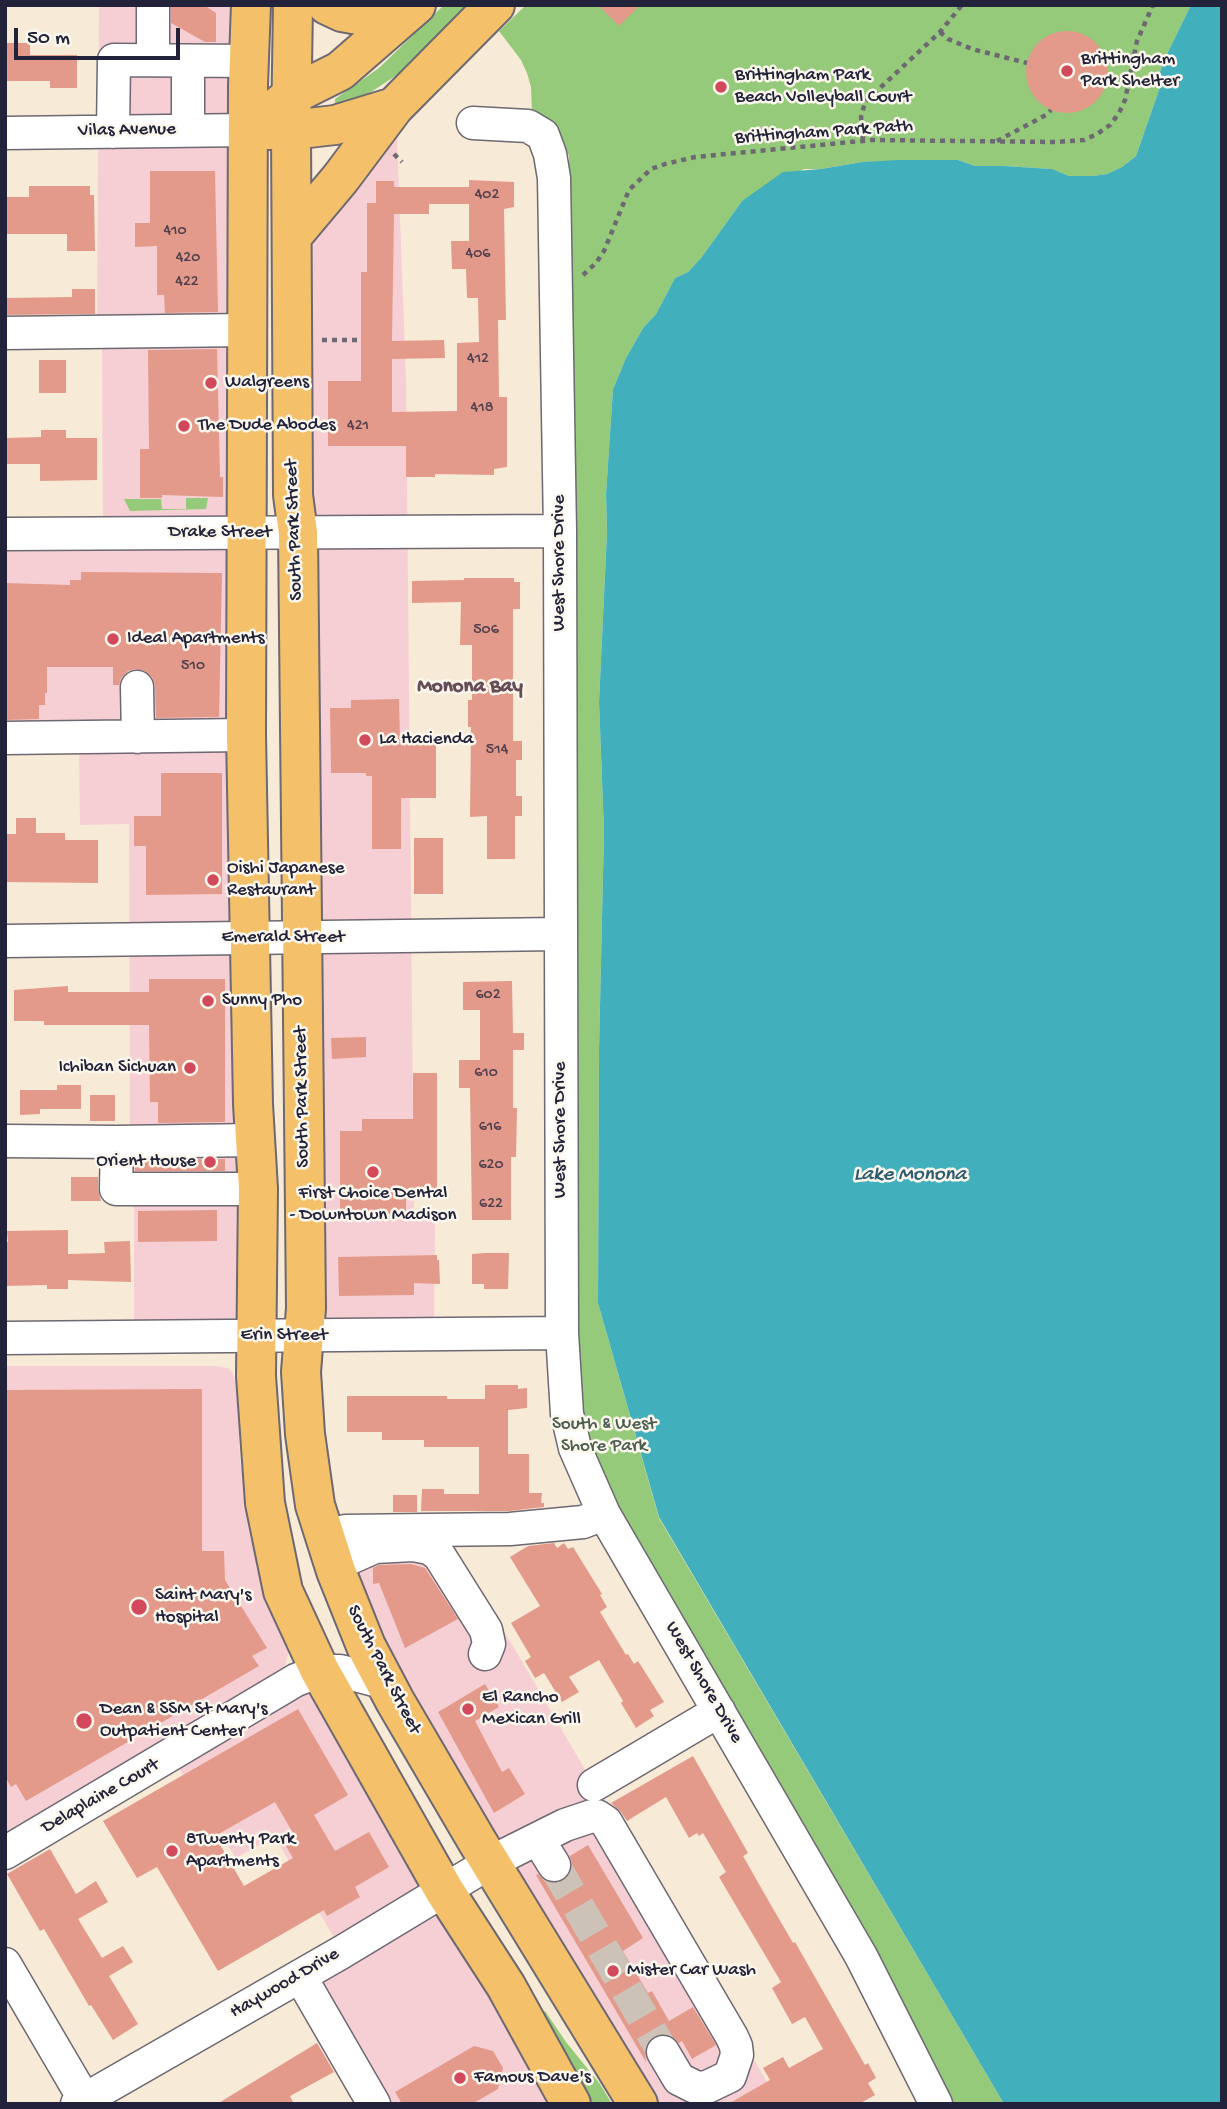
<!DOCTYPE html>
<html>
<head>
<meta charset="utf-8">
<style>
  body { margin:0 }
  #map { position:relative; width:1227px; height:2109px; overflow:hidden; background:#f7ead6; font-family:"Gochi Hand",sans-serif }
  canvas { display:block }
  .frame { position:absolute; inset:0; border:7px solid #22223b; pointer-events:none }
  .scale { position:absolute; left:14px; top:28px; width:166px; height:32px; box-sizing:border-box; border:4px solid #22223b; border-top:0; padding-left:9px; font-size:21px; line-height:24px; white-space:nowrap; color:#22223b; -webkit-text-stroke:5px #fbf7ec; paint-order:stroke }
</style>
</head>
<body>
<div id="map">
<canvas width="1227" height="2109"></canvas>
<div class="frame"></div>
<div class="scale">50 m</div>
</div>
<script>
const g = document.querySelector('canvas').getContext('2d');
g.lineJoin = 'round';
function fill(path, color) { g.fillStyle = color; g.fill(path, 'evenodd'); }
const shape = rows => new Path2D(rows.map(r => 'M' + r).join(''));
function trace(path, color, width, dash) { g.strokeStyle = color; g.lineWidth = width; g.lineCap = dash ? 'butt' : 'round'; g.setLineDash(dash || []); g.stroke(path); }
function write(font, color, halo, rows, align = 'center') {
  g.font = font + ' "Gochi Hand",sans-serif'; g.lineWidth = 5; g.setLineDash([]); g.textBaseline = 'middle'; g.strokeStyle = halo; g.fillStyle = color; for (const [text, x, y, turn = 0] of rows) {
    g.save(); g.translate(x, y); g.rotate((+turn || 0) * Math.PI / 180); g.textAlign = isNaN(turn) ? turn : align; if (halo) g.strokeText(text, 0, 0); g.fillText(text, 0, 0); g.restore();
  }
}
const built = shape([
  [99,5,251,5,256,1336,134,1337,134,1189,116,1189,130,1141,129,824,80,825,79,745,5,738,5,534,103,534,102,348,97,324],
  [397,137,406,380,414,1218,435,1218,434,1334,302,1336,293,235,366,143],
  [5,1366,214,1366,228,1368,232,1372,237,1386,240,1460,255,1542,289,1650,285,1666,276,1675,5,1836],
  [437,1529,513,1646,780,2104,638,2104,366,1646,346,1531],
  [320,1671,571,2104,363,2104,289,1982,342,1951,274,1836,236,1858,171,1756]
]);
const green = shape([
  [444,5,470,5,403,71,365,96,335,108,335,99,379,68],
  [526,5,1191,5,1166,56,1158,77,1161,84,1136,156,1122,167,1107,174,1093,176,1069,176,1051,169,1004,166,975,166,958,160,862,162,821,169,804,169,742,201,701,258,688,272,675,278,656,314,643,328,626,358,613,389,606,494,607,532,599,702,604,831,599,1049,598,1303,659,1518,1004,2104,936,2104,575,1448,569,156,556,129,532,115,531,87,527,73,521,60,499,31],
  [186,498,208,498,206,509,130,511,124,499,161,499,162,509,186,509],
  [545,2011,566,2042,600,2084,612,2104,593,2104,540,2014]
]);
const water = shape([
  [1191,5,1222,5,1222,2104,1004,2104,659,1517,598,1303,599,1049,604,831,599,702,607,532,606,494,613,389,626,358,643,328,656,314,675,278,688,272,701,258,742,201,783,172,821,169,862,162,899,160,958,160,975,166,1004,166,1052,169,1069,176,1093,176,1107,174,1122,167,1136,156,1161,84,1158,77,1166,56]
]);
const building = shape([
  [171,5,204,5,216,13,216,42,205,42,171,23],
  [598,5,640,5,619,26],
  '1026 72a41 41 0 1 1 82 0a41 41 0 1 1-82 0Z',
  [5,43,30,43,30,55,77,55,77,88,50,88,50,81,5,81],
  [150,171,215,171,218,312,165,313,164,295,157,295,157,246,135,247,135,223,150,223],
  [469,180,514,182,514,207,504,209,506,320,498,320,499,397,507,397,507,467,494,469,494,475,435,474,435,477,406,477,406,446,328,446,328,381,361,381,361,272,367,272,367,203,376,203,376,181,394,181,394,187,469,187],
  [429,204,469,204,469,241,451,241,452,269,466,269,467,298,478,298,479,342,457,343,457,411,392,412,392,359,445,358,444,340,392,341,394,214,429,214],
  [29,186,90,186,90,195,94,195,95,251,67,251,67,234,5,234,5,197,29,197],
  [72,289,95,289,95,314,5,315,5,298,72,297],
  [217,349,220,477,223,477,223,497,162,495,162,498,140,498,140,449,149,449,148,350],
  [39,360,66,360,66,393,39,393],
  [41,430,66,430,66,438,97,438,97,480,40,481,40,464,5,464,5,438,41,437],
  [81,572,222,573,219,717,156,718,155,686,152,677,145,671,136,669,128,671,121,678,119,685,113,685,113,667,47,667,47,693,45,693,45,705,39,705,39,719,5,720,5,583,70,585,70,580,81,580],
  [464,578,514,578,514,582,520,582,520,609,513,609,513,741,522,741,522,760,516,760,516,796,522,796,522,816,515,816,515,859,487,859,487,816,470,817,471,727,468,727,468,700,472,700,472,645,460,645,461,602,412,603,412,581,464,580],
  [399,699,400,742,436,741,436,798,401,798,401,849,372,849,372,776,366,776,366,773,331,773,330,708,351,708,351,700],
  [161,773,222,773,222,894,146,895,146,846,134,846,134,816,161,816],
  [16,818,36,818,36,833,65,833,65,840,98,840,98,883,5,882,5,834,16,834],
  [414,838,443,838,443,894,414,894],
  [149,979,225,979,225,1122,158,1123,158,1102,150,1102,149,1025,44,1025,44,1021,14,1021,14,990,68,986,68,992,149,992],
  [512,981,513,1033,524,1033,524,1050,513,1050,513,1108,517,1108,516,1157,511,1157,511,1220,472,1220,470,1088,459,1088,459,1060,480,1060,480,1010,463,1010,463,982],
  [366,1037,366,1057,332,1059,331,1038],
  [413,1073,437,1073,437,1194,406,1195,406,1214,340,1213,340,1131,362,1131,362,1119,413,1119],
  [57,1085,81,1085,81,1109,40,1109,40,1114,20,1115,20,1090,57,1090],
  [90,1095,115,1095,115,1121,90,1121],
  [225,1159,225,1171,135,1171,135,1160],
  [71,1177,98,1177,98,1189,101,1201,71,1201],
  [217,1210,217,1241,138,1242,138,1211],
  [68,1230,68,1254,105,1253,104,1242,130,1241,131,1282,68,1280,68,1289,47,1289,47,1285,5,1286,5,1242,8,1242,7,1231],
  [485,1253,509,1253,508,1289,484,1289,484,1284,472,1284,472,1254],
  [437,1255,437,1260,439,1260,440,1284,414,1283,414,1295,339,1296,338,1257],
  [485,1385,518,1385,518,1389,527,1388,527,1408,508,1410,508,1454,529,1454,529,1493,542,1493,541,1503,544,1503,544,1507,509,1511,421,1511,422,1489,444,1489,444,1494,479,1494,479,1447,424,1447,424,1440,382,1440,382,1432,347,1432,347,1396,447,1396,447,1399,485,1399],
  [202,1389,202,1551,224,1551,225,1580,267,1648,252,1656,259,1666,26,1801,16,1784,11,1787,5,1776,5,1390],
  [393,1495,417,1495,417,1512,393,1512],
  [554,1543,557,1548,564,1543,568,1549,573,1547,602,1594,600,1595,607,1607,600,1612,626,1655,628,1654,634,1664,638,1661,664,1702,650,1710,654,1716,636,1728,621,1703,623,1701,599,1660,569,1677,579,1692,562,1702,544,1673,535,1678,525,1661,531,1657,511,1623,540,1606,510,1557,528,1546],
  [411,1564,425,1568,458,1619,405,1648,379,1583,373,1584,373,1568,379,1565],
  [485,1684,499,1707,475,1721,502,1772,509,1768,525,1794,494,1813,438,1712],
  [298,1709,348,1795,314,1815,335,1851,369,1832,389,1867,355,1887,360,1897,327,1916,324,1910,218,1971,157,1867,137,1878,103,1821],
  [275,1802,297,1840,286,1846,293,1858,244,1886,215,1836],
  [693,1756,748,1853,743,1856,764,1893,793,1943,795,1942,865,2065,868,2063,876,2078,868,2083,875,2095,859,2104,728,2104,770,2080,763,2068,783,2057,789,2068,823,2049,805,2017,792,2024,772,1988,781,1982,719,1877,726,1872,703,1833,699,1836,697,1833,689,1838,666,1797,627,1821,621,1812,611,1803],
  [588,1845,643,1938,623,1951,648,1993,652,1991,669,2021,693,2007,716,2045,692,2059,682,2041,679,2043,671,2036,662,2034,654,2036,647,2042,645,2052,646,2062,536,1875,538,1874,545,1881,554,1883,563,1881,570,1873,572,1864,570,1856],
  [50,1849,76,1894,96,1881,108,1902,78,1919,102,1958,123,1946,133,1962,109,1976,138,2024,113,2040,91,2005,89,2006,44,1929,40,1931,7,1874],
  [317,2043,334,2072,290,2096,294,2104,217,2104],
  [474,2046,493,2051,503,2068,498,2089,472,2104,402,2104,395,2092]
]);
const minorTunnel = shape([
  [554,1865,663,2052]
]);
const path = shape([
  [940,32,948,39,972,49,1027,63],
  [863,140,861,117,865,102,940,32,962,5],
  [997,141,1046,115,1051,110],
  [394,154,402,162],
  [583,275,596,263,604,251,629,190,651,169,665,164,695,157,872,140,1056,142,1084,140,1097,134,1110,125,1119,113,1125,100,1137,41,1153,5],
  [322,340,361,340]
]);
const minor = shape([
  [153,5,153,60],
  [188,61,188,130],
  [473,123,528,126,543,135,550,154,554,178,560,531,562,1333,567,1414,575,1448,604,1514,861,1956,936,2104],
  [113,132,114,60,250,61],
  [5,133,249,130],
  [5,333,248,330],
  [5,534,560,531],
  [137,687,138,737],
  [5,738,246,735],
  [5,941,561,934],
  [5,1141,117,1142,116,1189,258,1189],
  [117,1142,255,1140],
  [5,1338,562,1333],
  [325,1535,346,1531,510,1529,583,1522,604,1514],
  [334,1565,375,1547,413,1545,429,1548,439,1555,486,1630,489,1644,485,1654],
  [594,1785,719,1711],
  [538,1839,554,1865],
  [5,1853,296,1680,320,1671,340,1671,386,1683],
  [5,1964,87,2104],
  [300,1976,374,2104],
  [77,2104,342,1952,491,1862,565,1825,592,1816,597,1816,606,1822,732,2037,736,2046,737,2055,730,2076,705,2088,695,2087,679,2079,663,2052]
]);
const major = shape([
  [251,5,248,85,246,735,253,1104,258,1189,256,1376,265,1503,283,1591,320,1671,444,1890,506,1986,571,2104],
  [293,5,291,130,293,495,298,533,306,1308,301,1372,305,1434,315,1505,336,1571,366,1646,395,1701,477,1841,638,2104],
  [327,5,342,12,364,16,376,15,413,6],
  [275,109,292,95,340,71,416,5],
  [265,130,291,130,335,125,394,107],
  [293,235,340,179,394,107,495,5]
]);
const markers = [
  [1067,71,7,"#d1495b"],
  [721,87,7,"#d1495b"],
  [211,383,7,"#d1495b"],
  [184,426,7,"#d1495b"],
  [113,639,7,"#d1495b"],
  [365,740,7,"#d1495b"],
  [213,880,7,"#d1495b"],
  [208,1001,7,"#d1495b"],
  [190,1068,7,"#d1495b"],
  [210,1162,7,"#d1495b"],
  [373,1172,7,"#d1495b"],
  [139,1607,9,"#d1495b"],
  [468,1709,7,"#d1495b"],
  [84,1721,9,"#d1495b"],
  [172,1851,7,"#d1495b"],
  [613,1971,7,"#d1495b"],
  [460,2078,7,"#d1495b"]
];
const numberNames = [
  ["402",487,196],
  ["410",175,232],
  ["406",478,255],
  ["420",188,259],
  ["422",187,283],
  ["412",478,360],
  ["418",482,409],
  ["421",358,427],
  ["506",486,631],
  ["510",193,667],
  ["514",497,751],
  ["602",488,996],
  ["610",486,1074],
  ["616",490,1128],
  ["620",491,1166],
  ["622",491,1205]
];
const poiNames = [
  ["Brittingham",1081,60],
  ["Park Shelter",1081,82],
  ["Brittingham Park",735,76],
  ["Beach Volleyball Court",735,98],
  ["Walgreens",225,383],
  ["The Dude Abodes",198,426],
  ["Ideal Apartments",127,639],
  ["La Hacienda",379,740],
  ["Oishi Japanese",227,869],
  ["Restaurant",227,891],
  ["Sunny Pho",222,1001],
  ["Ichiban Sichuan",176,1068,"right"],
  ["Orient House",196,1162,"right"],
  ["First Choice Dental",373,1194,"center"],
  ["- Downtown Madison",373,1216,"center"],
  ["Saint Mary's",155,1596],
  ["Hospital",155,1618],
  ["El Rancho",482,1698],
  ["Mexican Grill",482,1720],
  ["Dean & SSM St Mary's",100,1710],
  ["Outpatient Center",100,1732],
  ["8Twenty Park",186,1840],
  ["Apartments",186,1862],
  ["Mister Car Wash",627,1971],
  ["Famous Dave's",474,2078]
];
const streetNames = [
  ["Vilas Avenue",127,131,-1],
  ["Brittingham Park Path",824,133,-4],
  ["South Park Street",295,530,-92],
  ["Drake Street",220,533],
  ["West Shore Drive",560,563,-90],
  ["Emerald Street",283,938],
  ["South Park Street",303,1097,-91],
  ["West Shore Drive",561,1130,-90],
  ["Erin Street",284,1336],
  ["South Park Street",383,1670,63],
  ["West Shore Drive",703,1683,60],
  ["Delaplaine Court",101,1797,-30],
  ["Haywood Drive",285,1984,-30]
];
const parkNames = [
  ["South & West",604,1425],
  ["Shore Park",604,1447]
];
const neighbourhoodNames = [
  ["Monona Bay",470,688]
];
const waterNames = [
  ["Lake Monona",910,1176]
];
fill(built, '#f6cfd5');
fill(green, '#96ca7b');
fill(water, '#41b0bc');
fill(building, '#e39a8a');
trace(minorTunnel, '#ccc2b7', 32, [32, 16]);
trace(minor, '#6d6871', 35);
trace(major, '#6d6871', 42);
trace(path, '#6d6871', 4.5, [5, 5]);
trace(minor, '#fff', 32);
trace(major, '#f4c16a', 38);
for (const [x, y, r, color] of markers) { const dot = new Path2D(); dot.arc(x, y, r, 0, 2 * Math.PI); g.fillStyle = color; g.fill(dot); trace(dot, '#fbf7ec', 2.5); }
write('16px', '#52404f', null, numberNames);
write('19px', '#22223b', '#fbf7ec', poiNames, 'left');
write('19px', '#22223b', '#fbf7ec', streetNames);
write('19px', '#4b5d51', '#fbf7ec', parkNames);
write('bold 21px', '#664c57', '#fbf7ec', neighbourhoodNames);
write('italic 21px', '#2e5b6f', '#fbf7ec', waterNames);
</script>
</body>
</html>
